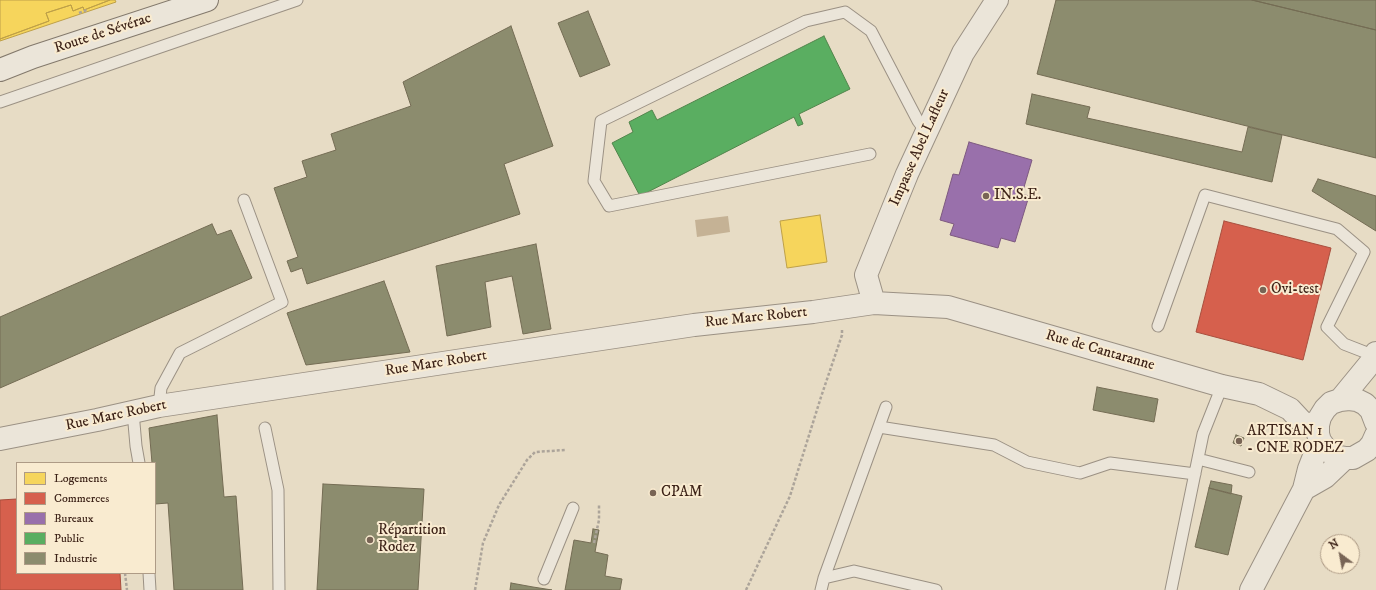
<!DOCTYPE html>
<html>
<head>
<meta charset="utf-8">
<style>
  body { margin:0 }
  #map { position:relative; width:1376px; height:590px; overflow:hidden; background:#e7dcc5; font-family:"IM FELL DW Pica",serif }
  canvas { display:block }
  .legend { position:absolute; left:16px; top:462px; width:140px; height:112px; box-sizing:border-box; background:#f9ebd0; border:1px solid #ae9b86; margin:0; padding:5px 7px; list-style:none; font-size:12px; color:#3d2318 }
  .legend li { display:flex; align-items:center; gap:8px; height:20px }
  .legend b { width:20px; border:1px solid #ae9b86 }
  .north { position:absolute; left:1320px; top:534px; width:40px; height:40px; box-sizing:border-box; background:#f9ebd0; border:1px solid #ae9b86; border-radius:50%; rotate:328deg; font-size:11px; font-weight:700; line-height:16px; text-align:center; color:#3d2318 }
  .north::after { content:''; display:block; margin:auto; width:14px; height:18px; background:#786455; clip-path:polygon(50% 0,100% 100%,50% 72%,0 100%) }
</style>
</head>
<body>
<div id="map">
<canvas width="1376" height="590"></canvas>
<ul class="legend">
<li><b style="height:11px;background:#f6d55c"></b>Logements</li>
<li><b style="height:11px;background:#d6604d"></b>Commerces</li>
<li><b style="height:11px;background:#9970ab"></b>Bureaux</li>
<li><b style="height:11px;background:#5aae61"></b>Public</li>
<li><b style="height:11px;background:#8c8c6e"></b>Industrie</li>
</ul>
<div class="north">N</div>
</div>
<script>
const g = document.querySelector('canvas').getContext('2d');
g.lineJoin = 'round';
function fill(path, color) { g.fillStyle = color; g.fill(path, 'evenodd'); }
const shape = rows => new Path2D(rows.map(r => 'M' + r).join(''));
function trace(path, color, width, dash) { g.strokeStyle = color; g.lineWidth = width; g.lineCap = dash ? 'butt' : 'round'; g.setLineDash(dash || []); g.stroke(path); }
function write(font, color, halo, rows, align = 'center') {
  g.font = font + ' "IM FELL DW Pica",serif'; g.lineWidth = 4; g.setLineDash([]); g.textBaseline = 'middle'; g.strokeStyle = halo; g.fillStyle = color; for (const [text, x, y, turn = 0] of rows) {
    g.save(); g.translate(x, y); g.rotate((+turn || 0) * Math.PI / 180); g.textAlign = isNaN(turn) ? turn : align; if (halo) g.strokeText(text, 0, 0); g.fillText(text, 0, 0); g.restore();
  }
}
const water = shape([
  [728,216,730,232,697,237,695,220]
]);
const homes = shape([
  [0,0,110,0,84,10,83,7,73,11,71,5,46,13,49,21,0,39,0,0],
  [110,0,115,0,116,2,0,41,0,39,49,21,46,13,71,5,73,11,83,7,84,10,110,0],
  [820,215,827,262,787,268,780,221,820,215]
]);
const shops = shape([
  [1224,221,1331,248,1303,360,1196,332,1224,221],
  [17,499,17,573,120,573,121,590,0,590,0,500,17,499]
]);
const offices = shape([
  [969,142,1032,160,1022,194,1029,196,1015,242,1001,238,998,248,950,235,954,224,940,220,953,174,959,175,969,142]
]);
const public = shape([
  [824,36,850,89,799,114,803,124,798,126,794,117,640,196,612,143,633,132,629,122,652,110,657,120,824,36]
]);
const industry = shape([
  [1056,0,1252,0,1376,30,1376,158,1037,74,1056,0],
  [1252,0,1376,0,1376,30,1252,0],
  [588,11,610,65,580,77,558,23,588,11],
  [511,26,553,146,504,164,520,214,307,284,302,268,291,272,287,261,298,257,274,188,307,177,302,161,336,150,331,134,411,106,403,82,511,26],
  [1032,94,1090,107,1087,118,1242,152,1248,127,1282,135,1272,182,1026,124,1032,94],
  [1318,179,1376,196,1376,231,1312,191,1318,179],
  [212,224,217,235,231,230,252,278,0,388,0,317,212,224],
  [536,244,551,329,523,334,512,276,485,282,491,327,447,336,436,266,536,244],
  [384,281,410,352,306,365,287,313,384,281],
  [1097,387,1158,399,1154,422,1093,410,1097,387],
  [217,415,224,497,236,496,243,590,174,590,168,503,155,504,155,463,152,463,149,428,217,415],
  [1236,435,1244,438,1241,446,1233,443,1236,435],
  [1211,481,1232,485,1231,494,1209,488,1211,481],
  [323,484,424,489,418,590,317,590,323,484],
  [1209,488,1242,496,1228,555,1195,547,1209,488],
  [593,529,599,530,595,552,608,555,605,576,622,579,620,590,565,590,574,540,591,543,593,529],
  [511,583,533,587,552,590,510,590,511,583]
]);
const path = shape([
  [79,13,87,10,86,9],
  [594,543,599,520,599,505],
  [125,573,127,590],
  [475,590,483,543,499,505,527,460,535,452,565,450],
  [746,590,790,496,821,397,842,335,842,330]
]);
const lane = shape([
  [0,102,297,0],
  [870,154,609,206,594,181,601,121,806,21,845,12,871,31,918,121,926,132],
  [1158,326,1205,195,1337,229,1364,252,1327,327,1344,344,1375,356],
  [159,406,161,388,180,353,282,302,244,200],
  [133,412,136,446,139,463],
  [879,427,994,445,1027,462,1080,473,1110,463,1195,474],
  [265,428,278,490,279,590],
  [1198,459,1249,472],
  [149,573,150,590],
  [824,578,886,407],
  [544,579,573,508],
  [821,590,824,578,854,571,936,590],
  [1171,590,1203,434,1222,386]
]);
const street = shape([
  [874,303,866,275,907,174,963,53,997,0],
  [1340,400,1372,361,1376,353],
  [1376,423,1371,410,1365,404,1357,400,1349,399,1340,400,1331,403,1325,409,1320,417,1318,425,1318,434,1320,441,1325,448,1331,453,1338,457,1345,458,1353,458,1367,450,1372,444,1376,435],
  [0,439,97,420,159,406,694,325,813,312,874,303,948,307,1222,386,1259,394,1290,409,1303,423,1318,425],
  [1304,489,1325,477,1345,458],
  [1251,590,1304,489,1309,469,1320,441]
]);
const secondary = shape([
  [0,70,33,57,207,0]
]);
const markers = [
  [986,196,4,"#786455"],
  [1263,290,4,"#786455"],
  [1239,441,4,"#786455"],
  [653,493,4,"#786455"],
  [370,540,4,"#786455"]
];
const streetNames = [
  ["Route de Sévérac",103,34,-18],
  ["Impasse Abel Lafleur",920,148,-66],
  ["Rue Marc Robert",756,318,-6],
  ["Rue de Cantaranne",1100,351,16],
  ["Rue Marc Robert",436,364,-9],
  ["Rue Marc Robert",116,416,-12]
];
const poiNames = [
  ["IN.S.E.",994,196],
  ["Ovi-test",1271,290],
  ["ARTISAN 1",1247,432],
  ["- CNE RODEZ",1247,449],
  ["CPAM",661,493],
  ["Répartition",378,531],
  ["Rodez",378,548]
];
fill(water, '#c5b295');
fill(homes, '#f6d55c');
trace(homes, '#bea048', 1);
fill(shops, '#d6604d');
trace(shops, '#a84e3d', 1);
fill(offices, '#9970ab');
trace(offices, '#7d597f', 1);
fill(public, '#5aae61');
trace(public, '#51844b', 1);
fill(industry, '#8c8c6e');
trace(industry, '#746c54', 1);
trace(lane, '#9b9184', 13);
trace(street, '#9b9184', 24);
trace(secondary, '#83796c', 24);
trace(path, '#aca49a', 2.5, [3, 2]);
trace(lane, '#ebe5d9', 11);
trace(street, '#ebe5d9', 22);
trace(secondary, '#ebe5d9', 22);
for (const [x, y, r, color] of markers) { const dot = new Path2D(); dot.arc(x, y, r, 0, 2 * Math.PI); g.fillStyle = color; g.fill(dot); trace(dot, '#f9ebd0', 1.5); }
write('15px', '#3d2318', '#f9ebd0', streetNames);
write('15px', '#3d2318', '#f9ebd0', poiNames, 'left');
</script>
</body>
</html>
